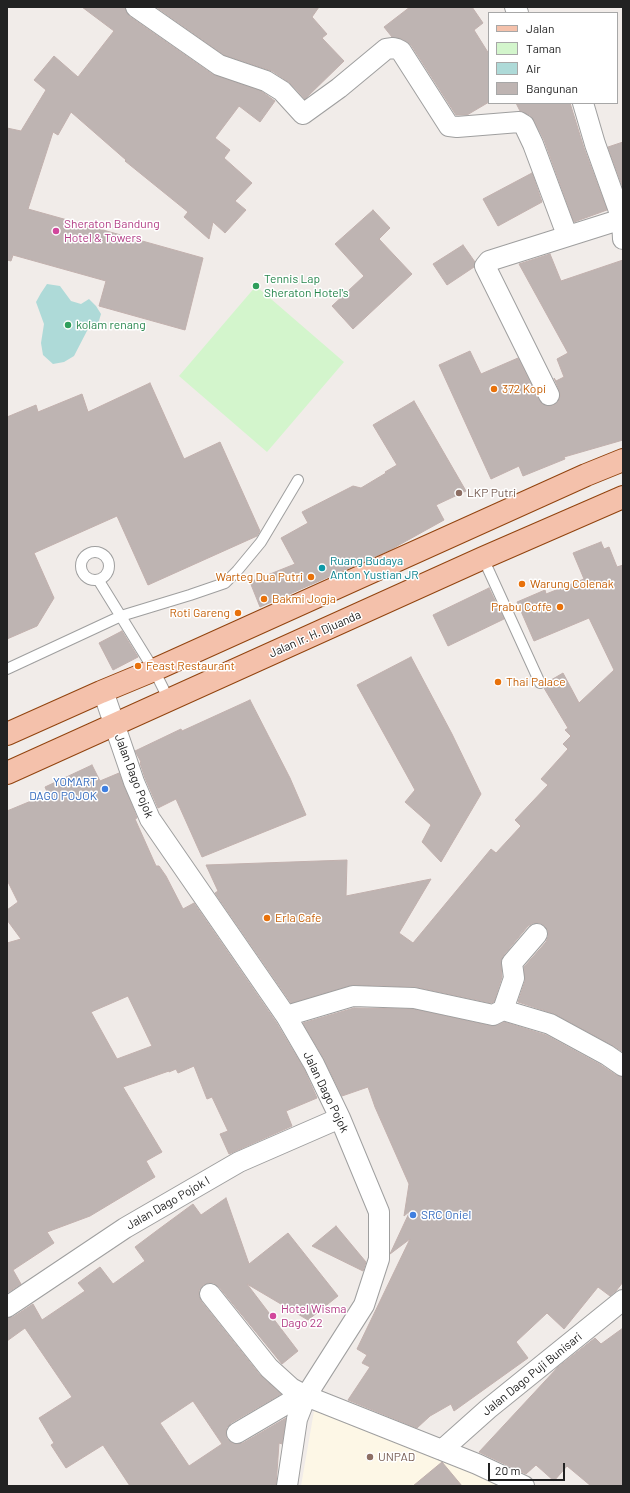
<!DOCTYPE html>
<html>
<head>
<meta charset="utf-8">
<style>
  body { margin:0 }
  #map { position:relative; width:630px; height:1493px; overflow:hidden; background:#f1ece9; font-family:Barlow,sans-serif }
  canvas { display:block }
  .frame { position:absolute; inset:0; border:8px solid #222; pointer-events:none }
  .legend { position:absolute; left:488px; top:12px; width:130px; height:92px; box-sizing:border-box; background:#fff; border:1px solid #a7a7a7; margin:0; padding:5px 7px; list-style:none; font-size:12px; color:#222 }
  .legend li { display:flex; align-items:center; gap:8px; height:20px }
  .legend b { width:20px; border:1px solid #a7a7a7 }
  .scale { position:absolute; left:488px; top:1463px; width:77px; height:18px; box-sizing:border-box; border:2px solid #222; border-top:0; padding-left:5px; font-size:12px; line-height:14px; white-space:nowrap; color:#222; -webkit-text-stroke:3px #fff; paint-order:stroke }
</style>
</head>
<body>
<div id="map">
<canvas width="630" height="1493"></canvas>
<div class="frame"></div>
<ul class="legend">
<li><b style="height:5px;background:#f4c1ab"></b>Jalan</li>
<li><b style="height:11px;background:#d3f5cc"></b>Taman</li>
<li><b style="height:11px;background:#aedad8"></b>Air</li>
<li><b style="height:11px;background:#beb4b2"></b>Bangunan</li>
</ul>
<div class="scale">20 m</div>
</div>
<script>
const g = document.querySelector('canvas').getContext('2d');
g.lineJoin = 'round';
function fill(path, color) { g.fillStyle = color; g.fill(path, 'evenodd'); }
const shape = rows => new Path2D(rows.map(r => 'M' + r).join(''));
function trace(path, color, width, dash) { g.strokeStyle = color; g.lineWidth = width; g.lineCap = dash ? 'butt' : 'round'; g.setLineDash(dash || []); g.stroke(path); }
function write(font, color, halo, rows, align = 'center') {
  g.font = font + ' Barlow,sans-serif'; g.lineWidth = 3; g.setLineDash([]); g.textBaseline = 'middle'; g.strokeStyle = halo; g.fillStyle = color; for (const [text, x, y, turn = 0] of rows) {
    g.save(); g.translate(x, y); g.rotate((+turn || 0) * Math.PI / 180); g.textAlign = isNaN(turn) ? turn : align; if (halo) g.strokeText(text, 0, 0); g.fillText(text, 0, 0); g.restore();
  }
}
const education = shape([
  [314,1411,366,1427,502,1486,301,1486]
]);
const park = shape([
  [256,286,344,362,267,452,179,376]
]);
const water = shape([
  [47,284,60,286,71,301,81,304,89,299,96,306,101,314,98,324,89,327,74,356,64,362,53,364,43,355,41,343,44,324,36,302,41,293]
]);
const building = shape([
  [82,7,125,7,126,12,129,16,212,74,261,91,275,101,260,122,239,106,215,138,230,150,224,158,252,183,235,201,246,210,225,233,213,222,209,239,184,217,188,212,125,161,126,160,71,112,58,135,53,132,28,209,203,258,185,330,99,306,106,281,13,255,11,261,7,260,7,128,21,131,46,90,34,80,54,56,78,77,114,31,82,7],
  [156,7,319,7,312,17,327,34,322,38,344,61,305,99,290,83,272,71,224,55,156,7],
  [410,7,472,7,483,23,474,30,489,54,489,102,467,115,456,115,411,45,402,39,392,37,384,27,410,7],
  [516,103,570,103,584,148,607,210,574,222,544,140,534,120,530,115,520,111,516,103],
  [623,142,623,188,608,147,623,142],
  [532,173,542,202,498,226,483,199,532,173],
  [373,210,390,228,379,239,412,274,353,329,332,306,364,276,335,244,373,210],
  [463,245,475,262,474,267,447,285,433,264,463,245],
  [550,254,561,281,623,260,623,440,564,457,565,459,523,476,519,466,491,479,439,365,470,351,481,374,518,358,539,400,542,404,549,406,554,405,558,402,560,396,559,390,554,378,556,381,564,377,557,359,568,353,519,264,550,254],
  [150,383,184,459,220,442,260,531,257,536,148,585,117,516,34,553,54,598,37,626,7,639,7,417,36,405,38,412,82,394,88,412,150,383],
  [414,401,466,491,436,505,444,520,390,550,260,607,250,582,295,564,281,538,308,523,302,512,353,486,361,488,386,473,385,472,397,465,373,425,414,401],
  [601,542,604,549,609,547,617,567,623,565,623,1052,612,1045,555,1014,518,1002,525,981,524,967,546,942,548,937,548,931,545,926,539,923,533,923,528,926,503,956,501,964,502,977,494,1002,491,1003,416,987,353,985,291,1003,215,893,218,891,206,865,347,860,346,896,431,879,399,933,413,943,491,849,496,853,521,826,515,820,548,785,541,779,568,749,563,744,571,736,565,730,568,728,544,688,546,683,563,673,579,703,614,670,589,618,534,641,517,602,545,590,546,594,584,579,573,553,601,542],
  [489,588,504,619,448,646,433,615,489,588],
  [122,631,138,657,113,670,99,643,122,631],
  [411,657,452,734,481,794,441,862,422,842,431,825,405,802,415,790,357,685,411,657],
  [250,700,290,778,306,815,202,857,176,799,158,808,145,778,140,763,141,762,135,751,181,729,182,731,250,700],
  [92,765,100,781,119,773,137,818,135,819,156,866,159,866,166,876,183,909,194,903,276,1022,304,1069,317,1098,286,1111,292,1126,229,1154,220,1134,228,1131,212,1097,207,1099,194,1066,178,1073,176,1069,169,1072,169,1071,123,1087,162,1152,146,1161,155,1177,90,1216,47,1232,54,1243,13,1270,21,1284,7,1293,7,943,21,939,7,920,7,910,18,902,7,880,7,811,48,794,45,787,92,765],
  [128,996,152,1046,117,1059,91,1012,128,996],
  [354,1008,413,1009,491,1026,498,1025,504,1022,546,1035,601,1065,616,1075,623,1077,623,1282,616,1291,610,1296,598,1287,564,1329,547,1313,516,1342,528,1358,454,1411,451,1404,430,1416,417,1428,348,1400,370,1367,362,1363,367,1355,357,1349,410,1239,390,1254,410,1211,404,1216,409,1184,375,1107,368,1087,342,1096,324,1059,303,1023,354,1008],
  [226,1198,249,1264,288,1233,338,1296,308,1320,247,1284,298,1351,282,1364,219,1287,214,1283,208,1283,203,1285,199,1290,199,1296,201,1301,260,1375,281,1394,231,1423,227,1427,226,1433,227,1439,232,1443,237,1444,243,1443,286,1418,282,1444,279,1443,276,1486,130,1486,103,1445,66,1468,51,1445,54,1443,39,1418,72,1397,25,1328,7,1341,7,1318,13,1317,33,1304,42,1320,85,1291,78,1283,100,1267,113,1284,145,1261,135,1247,159,1229,193,1204,201,1215,226,1198],
  [193,1401,222,1444,189,1466,160,1423,193,1401],
  [336,1226,366,1262,363,1271,312,1246,336,1226],
  [623,1328,623,1486,591,1486,567,1466,554,1481,536,1465,526,1474,479,1452,558,1367,595,1338,601,1344,623,1328],
  [442,1462,462,1486,413,1486,442,1462]
]);
const lane = shape([
  '81 566a14 14 0 1 1 28 0a14 14 0 1 1-28 0Z',
  [483,558,540,683],
  [99,581,154,670,169,700],
  [7,669,121,616,190,595,225,583,237,571,261,542,298,480]
]);
const street = shape([
  [136,7,219,65,266,81,282,91,303,114,339,88,386,49,393,48,397,49,401,51,449,126,457,127,519,122,524,125,533,144,567,235],
  [515,7,518,13],
  [583,103,595,144,622,219,623,239],
  [549,395,485,266,489,261,622,219],
  [103,691,134,782,150,819,286,1016,314,1064,340,1118,379,1212,379,1259,364,1305,306,1396,297,1419,287,1486],
  [503,1010,514,978,512,963,537,934],
  [286,1016,353,996,414,998,493,1015,503,1010,550,1024,607,1055,623,1066],
  [210,1294,269,1368,291,1388,306,1396,477,1464,524,1486],
  [7,1307,125,1228,239,1162,340,1118],
  [237,1433,288,1403,293,1403,302,1406],
  [442,1450,488,1409,623,1300]
]);
const primary = shape([
  [7,734,101,692,154,670,586,475,623,460],
  [7,773,483,558,623,497]
]);
const markers = [
  [56,231,4,"#d1479c"],
  [256,286,4,"#2e9e5b"],
  [68,325,4,"#2e9e5b"],
  [494,389,4,"#e8710a"],
  [459,493,4,"#8d6e63"],
  [322,568,4,"#0f9aa8"],
  [311,577,4,"#e8710a"],
  [522,584,4,"#e8710a"],
  [264,599,4,"#e8710a"],
  [560,607,4,"#e8710a"],
  [238,613,4,"#e8710a"],
  [138,666,4,"#e8710a"],
  [498,682,4,"#e8710a"],
  [105,789,4,"#3f7fe0"],
  [267,918,4,"#e8710a"],
  [413,1215,4,"#3f7fe0"],
  [273,1316,4,"#d1479c"],
  [370,1457,4,"#8d6e63"]
];
const hotelNames = [
  ["Sheraton Bandung",64,224],
  ["Hotel & Towers",64,238],
  ["Hotel Wisma",281,1309],
  ["Dago 22",281,1323]
];
const leisureNames = [
  ["Tennis Lap",264,279],
  ["Sheraton Hotel's",264,293],
  ["kolam renang",76,325]
];
const foodNames = [
  ["372 Kopi",502,389],
  ["Warteg Dua Putri",303,577,"right"],
  ["Warung Colenak",530,584],
  ["Bakmi Jogja",272,599],
  ["Prabu Coffe",552,607,"right"],
  ["Roti Gareng",230,613,"right"],
  ["Feast Restaurant",146,666],
  ["Thai Palace",506,682],
  ["Erla Cafe",275,918]
];
const educationNames = [
  ["LKP Putri",467,493],
  ["UNPAD",378,1457]
];
const cultureNames = [
  ["Ruang Budaya",330,561],
  ["Anton Yustian JR",330,575]
];
const streetNames = [
  ["Jalan Ir. H. Djuanda",315,634,-24],
  ["Jalan Dago Pojok",134,776,69],
  ["Jalan Dago Pojok",326,1092,64],
  ["Jalan Dago Pojok I",168,1203,-30],
  ["Jalan Dago Puji Bunisari",532,1374,-39]
];
const shopNames = [
  ["YOMART",97,782],
  ["DAGO POJOK",97,796],
  ["SRC Oniel",421,1215,"left"]
];
fill(education, '#fdf7e6');
fill(park, '#d3f5cc');
fill(water, '#aedad8');
fill(building, '#beb4b2');
trace(building, '#c1b0ad', 1);
trace(lane, '#9f9f9f', 12);
trace(street, '#9f9f9f', 22);
trace(primary, '#91430e', 24);
trace(lane, '#fff', 10);
trace(street, '#fff', 20);
trace(primary, '#f4c1ab', 22);
for (const [x, y, r, color] of markers) { const dot = new Path2D(); dot.arc(x, y, r, 0, 2 * Math.PI); g.fillStyle = color; g.fill(dot); trace(dot, '#fff', 1.5); }
write('12px', '#b23c85', '#fff', hotelNames, 'left');
write('12px', '#27864d', '#fff', leisureNames, 'left');
write('12px', '#c56008', '#fff', foodNames, 'left');
write('12px', '#785e54', '#fff', educationNames, 'left');
write('12px', '#0d838f', '#fff', cultureNames, 'left');
write('12px', '#222', '#fff', streetNames);
write('12px', '#366cbe', '#fff', shopNames, 'right');
</script>
</body>
</html>
